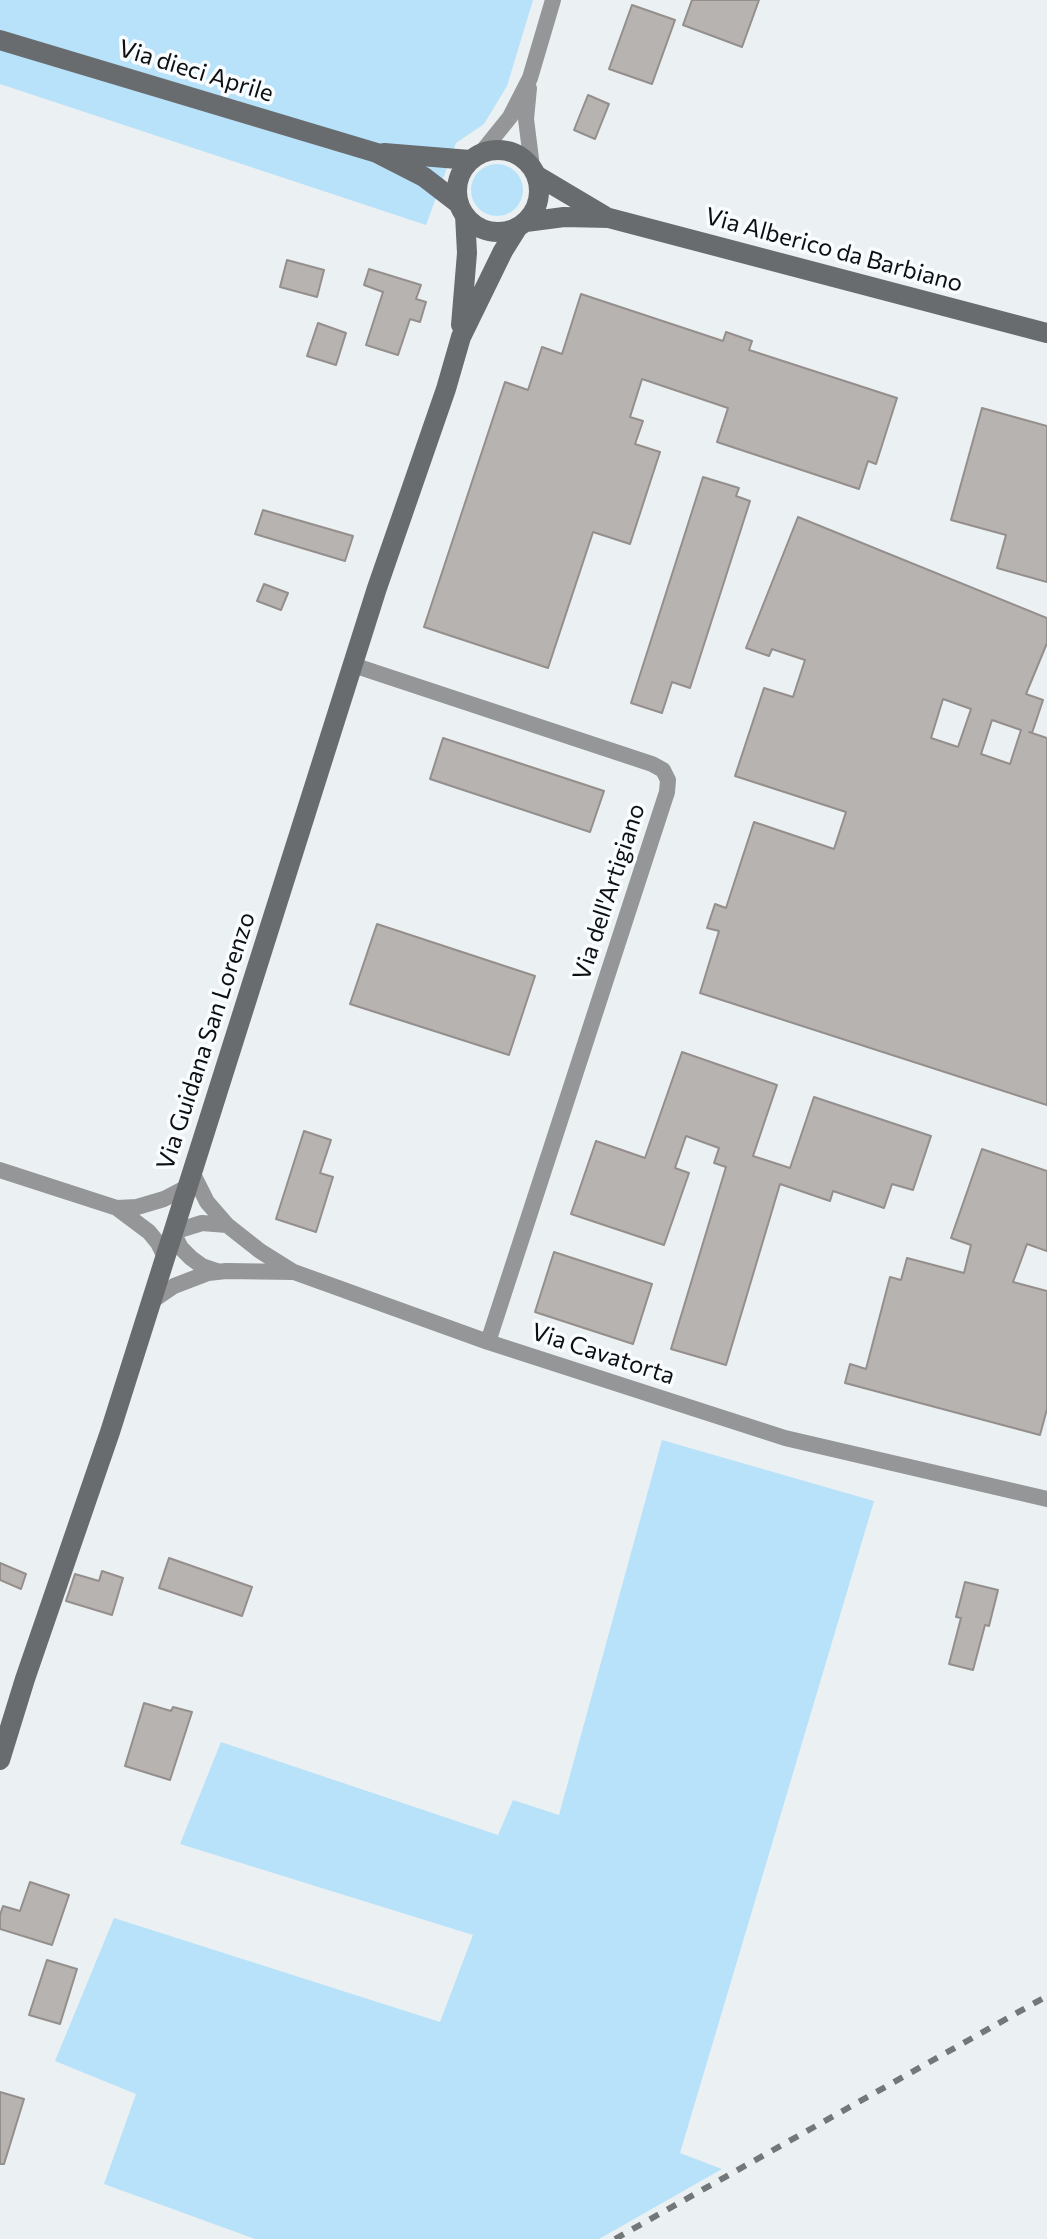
<!DOCTYPE html>
<html>
<head>
<meta charset="utf-8">
<style>
  body { margin:0 }
  canvas { display:block; background:#ebf0f2 }
</style>
</head>
<body>
<canvas width="1047" height="2239"></canvas>
<script>
const g = document.querySelector('canvas').getContext('2d');
g.lineJoin = 'round';
function fill(path, color) { g.fillStyle = color; g.fill(path, 'evenodd'); }
const shape = rows => new Path2D(rows.map(r => 'M' + r).join(''));
function trace(path, color, width, dash) { g.strokeStyle = color; g.lineWidth = width; g.lineCap = dash ? 'butt' : 'round'; g.setLineDash(dash || []); g.stroke(path); }
function write(font, color, halo, rows, align = 'center') {
  g.font = font + ' Commissioner,sans-serif'; g.lineWidth = 7; g.setLineDash([]); g.textBaseline = 'middle'; g.strokeStyle = halo; g.fillStyle = color; for (const [text, x, y, turn = 0] of rows) {
    g.save(); g.translate(x, y); g.rotate((+turn || 0) * Math.PI / 180); g.textAlign = isNaN(turn) ? turn : align; if (halo) g.strokeText(text, 0, 0); g.fillText(text, 0, 0); g.restore();
  }
}
const green = shape([
  [0,0,533,0,507,86,484,124,456,143,426,225,0,84],
  '471 190a26 26 0 1 1 52 0a26 26 0 1 1-52 0Z',
  [662,1440,874,1501,680,2153,722,2169,599,2239,255,2239,104,2184,136,2094,55,2061,114,1918,440,2022,473,1935,180,1844,221,1742,498,1835,513,1800,559,1815]
]);
const building = shape([
  [692,0,759,0,742,47,683,25,692,0],
  [632,5,675,20,652,84,609,69,632,5],
  [588,95,609,104,595,139,574,130,588,95],
  [287,260,324,270,317,297,280,287,287,260],
  [369,269,421,285,416,299,426,302,420,322,410,319,398,355,366,345,383,292,364,285,369,269],
  [581,294,723,341,726,332,752,341,749,350,897,398,876,464,868,461,859,489,717,442,728,408,642,379,630,417,643,421,635,444,660,452,630,544,593,532,548,668,424,627,505,382,528,390,542,347,562,354,581,294],
  [318,323,346,333,336,365,307,356,318,323],
  [982,408,1047,426,1047,582,997,568,1006,535,951,520,982,408],
  [703,477,739,488,736,496,750,501,690,688,672,682,662,713,631,703,703,477],
  [263,510,353,536,345,561,255,534,263,510],
  [798,517,1047,618,1047,643,1026,694,1043,700,1032,733,1029,732,1047,738,1047,1105,700,993,719,931,707,928,715,904,726,908,754,822,834,849,846,812,735,776,764,688,793,697,805,660,772,649,769,656,746,648,798,517],
  [943,699,971,709,958,747,931,738,943,699],
  [992,720,1021,730,1010,764,981,754,992,720],
  [264,584,288,593,281,610,257,601,264,584],
  [443,738,604,791,590,832,430,779,443,738],
  [377,924,535,976,509,1055,350,1004,377,924],
  [682,1052,777,1085,753,1156,790,1168,814,1097,931,1136,913,1190,892,1184,884,1208,833,1191,830,1201,780,1184,726,1365,671,1349,726,1167,714,1163,719,1148,686,1136,675,1168,689,1173,664,1245,571,1214,596,1141,645,1158,682,1052],
  [304,1131,331,1140,320,1173,333,1177,316,1232,276,1219,304,1131],
  [982,1149,1047,1171,1047,1251,1027,1244,1013,1282,1047,1291,1047,1409,1040,1435,845,1383,850,1364,866,1369,890,1277,901,1280,907,1258,964,1273,971,1245,951,1238,982,1149],
  [554,1252,652,1284,633,1344,535,1312,554,1252],
  [169,1558,252,1587,242,1616,159,1588,169,1558],
  [0,1563,26,1574,21,1589,0,1580,0,1563],
  [102,1571,123,1578,112,1615,66,1601,75,1574,99,1581,102,1571],
  [965,1582,998,1590,989,1626,985,1625,973,1670,949,1664,961,1618,956,1617,965,1582],
  [144,1703,171,1711,173,1707,192,1712,170,1780,125,1766,144,1703],
  [30,1882,69,1895,52,1945,0,1929,0,1915,3,1906,20,1911,30,1882],
  [47,1960,77,1969,60,2024,29,2015,47,1960],
  [0,2092,24,2099,4,2164,0,2164,0,2092]
]);
const street = shape([
  [529,88,526,119,532,167],
  [481,153,510,117,530,78,553,0],
  [353,665,652,764,663,770,668,780,667,792,488,1342],
  [0,1170,117,1208,149,1232,158,1243,165,1257],
  [192,1172,207,1202,227,1225,260,1251,292,1271],
  [117,1208,137,1207,164,1199,187,1187],
  [217,1271,202,1266,191,1258,181,1248,173,1232,202,1223,227,1225],
  [152,1301,174,1286,208,1273,226,1271,294,1272,488,1342,785,1438,1047,1499]
]);
const secondary = shape([
  [0,40,377,153,424,177,459,204],
  '457 191a41 41 0 1 1 82 0a41 41 0 1 1-82 0Z',
  [384,153,470,160],
  [536,175,605,216],
  [526,222,564,217,609,218,1047,333],
  [461,325,467,253,465,215],
  [0,1760,25,1679,110,1432,377,588,446,389,461,337,503,251,518,227]
]);
const rail = shape([
  [615,2239,1047,1996]
]);
const streetNames = [
  ["Via dieci Aprile",196,71,17],
  ["Via Alberico da Barbiano",834,250,15],
  ["Via dell'Artigiano",609,892,-72],
  ["Via Guidana San Lorenzo",206,1041,-72],
  ["Via Cavatorta",603,1354,18]
];
fill(green, '#b8e2fa');
fill(building, '#b7b3b0');
trace(building, '#948f8d', 2);
trace(street, '#949697', 16);
trace(secondary, '#696c6e', 20);
trace(rail, '#747778', 6, [10, 10]);
write('24px', '#0e0f10', '#f9fdff', streetNames);
</script>
</body>
</html>
